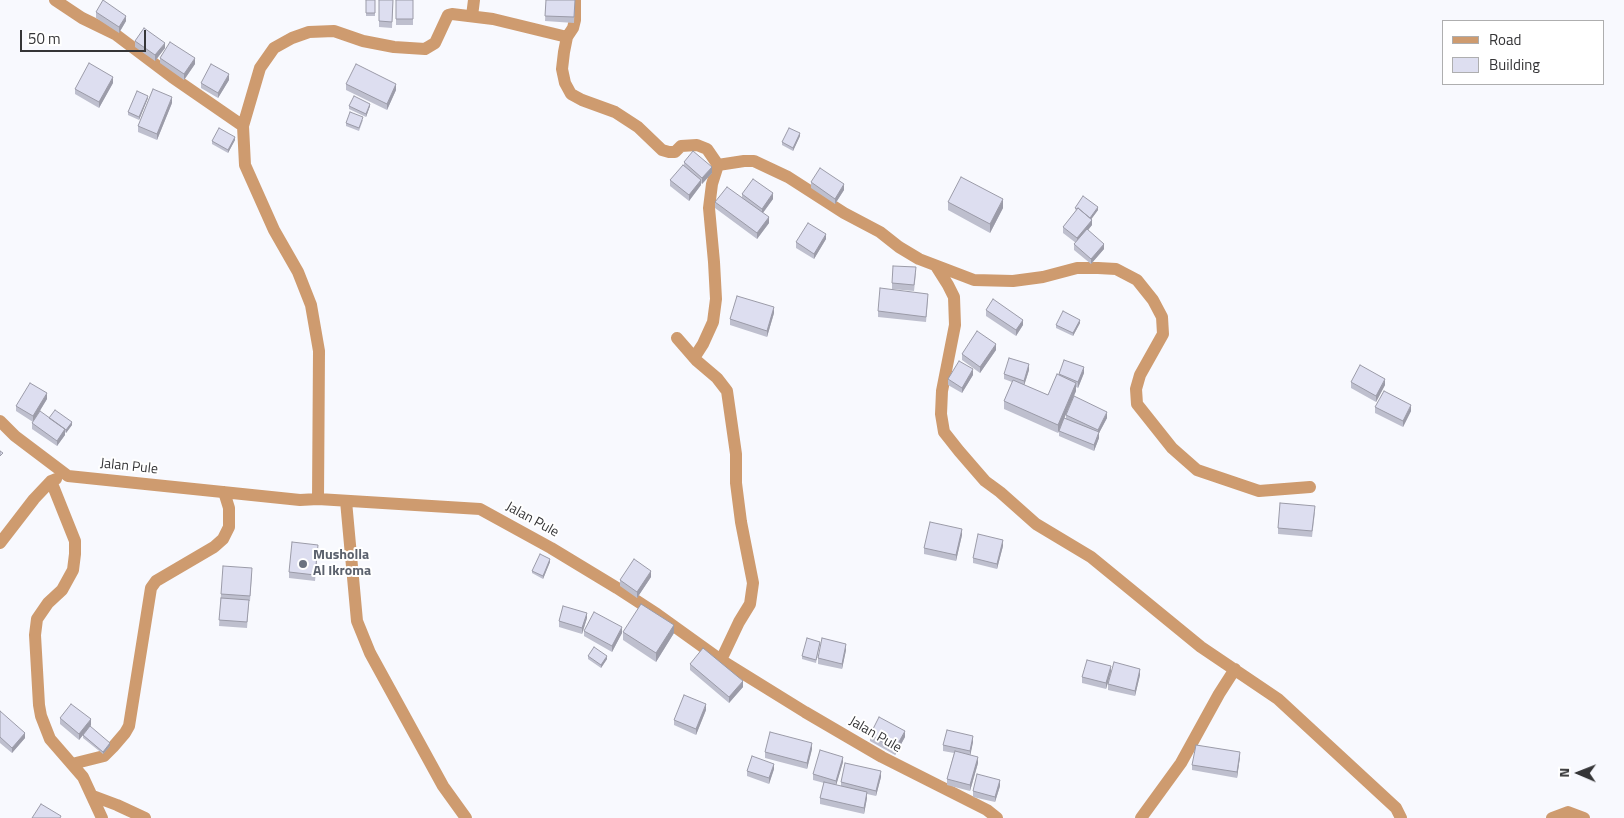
<!DOCTYPE html>
<html>
<head>
<meta charset="utf-8">
<style>
  body { margin:0 }
  #map { position:relative; width:1624px; height:818px; overflow:hidden; background:#f8f9fe; font-family:"Titillium Web",sans-serif }
  canvas { display:block }
  .legend { position:absolute; left:1442px; top:20px; width:162px; height:65px; box-sizing:border-box; background:#fff; border:1px solid #aeaeaf; margin:0; padding:6px 9px; list-style:none; font-size:15px; color:#353537 }
  .legend li { display:flex; align-items:center; gap:10px; height:25px }
  .legend b { width:25px; border:1px solid #aeaeaf }
  .north { position:absolute; left:1554px; top:748px; width:50px; height:50px; -webkit-text-stroke:4px #fff; paint-order:stroke; rotate:271deg; font-size:14px; font-weight:700; line-height:20px; text-align:center; color:#353537 }
  .north::after { content:''; display:block; margin:auto; width:18px; height:22px; background:#353537; clip-path:polygon(50% 0,100% 100%,50% 72%,0 100%) }
  .scale { position:absolute; left:20px; top:30px; width:126px; height:22px; box-sizing:border-box; border:2px solid #353537; border-top:0; padding-left:6px; font-size:15px; line-height:18px; white-space:nowrap; color:#353537; -webkit-text-stroke:4px #fff; paint-order:stroke }
</style>
</head>
<body>
<div id="map">
<canvas width="1624" height="818"></canvas>
<ul class="legend">
<li><b style="height:6px;background:#ce9b6f"></b>Road</li>
<li><b style="height:14px;background:#dddef0"></b>Building</li>
</ul>
<div class="north">N</div>
<div class="scale">50 m</div>
</div>
<script>
const g = document.querySelector('canvas').getContext('2d');
g.lineJoin = 'round';
const shape = rows => new Path2D(rows.map(r => 'M' + r).join(''));
function trace(path, color, width, dash) { g.strokeStyle = color; g.lineWidth = width; g.lineCap = dash ? 'butt' : 'round'; g.setLineDash(dash || []); g.stroke(path); }
function fill(path, color) { g.fillStyle = color; g.fill(path, 'evenodd'); }
function write(font, color, halo, rows, align = 'center') {
  g.font = font + ' "Titillium Web",sans-serif'; g.lineWidth = 4; g.setLineDash([]); g.textBaseline = 'middle'; g.strokeStyle = halo; g.fillStyle = color; for (const [text, x, y, turn = 0] of rows) {
    g.save(); g.translate(x, y); g.rotate((+turn || 0) * Math.PI / 180); g.textAlign = isNaN(turn) ? turn : align; if (halo) g.strokeText(text, 0, 0); g.fillText(text, 0, 0); g.restore();
  }
}
const minor = shape([
  [55,0,82,18,115,34,172,77,243,126,245,165,274,230,298,272,311,305,319,351,318,499],
  [472,16,474,0],
  [567,37,573,28,575,20,575,0],
  [243,126,260,68,274,48,292,38,309,32,334,31,363,41,394,47,425,49,435,43,448,15,452,14,493,19,567,37,564,52,562,69,565,83,571,94,582,100,615,112,638,127,662,150,669,152,675,152,681,146,697,145,707,149,718,165,712,184,709,208,714,262,716,299,713,322,703,344,694,358],
  [718,165,744,161,754,161,788,177,844,213,880,232,899,247,919,259,974,280,1013,281,1043,277,1077,268,1098,268,1116,269,1137,280,1153,300,1162,317,1163,334,1140,375,1136,389,1137,404,1172,448,1197,470,1259,491,1310,487],
  [936,266,948,285,954,297,955,325,942,391,941,414,944,432,959,451,985,481,1000,492,1036,524,1091,557,1201,647,1278,699,1396,808,1401,818],
  [677,338,697,361,717,378,727,391,736,454,736,483,741,522,753,583,750,604,739,622,721,660],
  [0,421,15,436,68,476,300,500,318,499,480,509,551,548,617,588,657,614,721,660,805,712,882,757,987,810,997,818],
  [51,481,75,541,75,554,73,570,62,590,48,603,37,619,35,635,39,705,41,716,50,739,83,777,102,818],
  [346,501,357,621,370,653,443,786,466,818],
  [0,543,34,499,51,481,56,479],
  [72,764,104,756,113,747,125,733,129,726,151,588,156,581,214,547,223,539,229,527,229,508,224,492],
  [93,796,117,805,145,818],
  [1141,818,1181,763,1219,694,1235,669],
  [1552,818,1568,812,1584,818]
]);
const wall = shape([
  [366,0,375,0,375,16,366,16],
  [379,0,393,0,392,28,379,27],
  [396,0,413,0,413,25,396,25],
  [546,0,575,0,574,23,545,21],
  [96,12,126,21,119,33,96,18],
  [135,41,165,48,155,61,135,47],
  [160,58,195,64,184,80,160,63],
  [229,80,218,98,201,88,201,83],
  [113,83,99,108,75,94,75,89],
  [346,84,396,90,387,110,346,90],
  [148,98,139,120,128,115,128,112],
  [172,103,157,140,138,132,138,126],
  [349,106,370,106,366,117,349,109],
  [363,120,359,131,346,126,346,123],
  [800,136,793,151,782,145,782,142],
  [235,140,228,153,212,144,212,141],
  [684,162,712,173,702,184,701,183,701,185,689,201,670,186,670,180,684,165],
  [811,182,844,190,835,204,811,188],
  [742,194,773,199,763,213,769,223,757,239,715,208,715,202,742,198],
  [948,202,1003,208,990,233,948,210],
  [1075,208,1098,210,1091,219,1092,225,1088,230,1104,249,1091,264,1074,250,1074,244,1076,243,1063,233,1063,227,1076,211],
  [826,239,814,259,796,248,796,242],
  [916,273,914,291,892,289,892,283],
  [928,299,926,322,878,317,878,311],
  [986,310,1023,325,1016,336,986,316],
  [774,313,767,337,730,325,730,319],
  [1080,323,1073,336,1056,328,1056,325],
  [996,350,980,373,962,360,962,354],
  [1029,370,1024,385,1048,395,1059,374,1084,373,1078,388,1076,387,1076,391,1064,418,1066,419,1066,415,1107,418,1099,433,1099,438,1094,451,1059,436,1059,431,1062,423,1058,433,1004,409,1004,401,1012,382,1004,379,1004,374],
  [973,375,962,393,948,385,948,379],
  [1351,382,1385,385,1376,402,1351,388],
  [47,399,36,417,49,418,72,425,66,433,65,432,65,435,57,446,32,429,32,423,33,422,16,411,16,406],
  [1375,407,1411,411,1403,427,1375,413],
  [1315,512,1312,537,1278,534,1278,528],
  [962,535,956,561,924,554,924,548],
  [1003,546,997,569,973,563,973,558],
  [318,551,315,581,289,578,289,572],
  [550,562,543,579,532,573,532,571],
  [252,574,250,601,249,601,247,628,219,626,221,594],
  [651,577,637,598,620,586,620,580],
  [587,618,582,634,559,627,559,621],
  [584,631,622,633,612,652,584,636],
  [623,632,674,633,656,662,623,640],
  [820,644,816,663,802,659,802,656],
  [846,650,842,669,818,664,818,658],
  [588,656,607,659,601,668,588,659],
  [690,664,743,687,729,703,690,670],
  [1111,672,1106,689,1082,683,1082,677],
  [1140,675,1135,696,1108,690,1108,684],
  [706,710,696,735,674,725,674,720],
  [0,711,25,738,12,753,0,743],
  [60,718,91,725,79,740,60,724],
  [83,735,110,746,103,754,83,738],
  [870,735,905,737,895,755,870,741],
  [973,742,970,755,978,763,970,791,947,785,947,779,954,753,943,751,943,745],
  [812,749,807,769,765,758,765,752],
  [1240,757,1237,778,1192,770,1192,765],
  [843,762,836,785,841,786,841,782,881,777,876,796,867,794,867,798,864,814,820,804,820,798,824,783,813,780,813,774],
  [774,769,769,784,747,776,747,771],
  [1000,786,995,802,973,797,973,791]
]);
const shadedWall = shape([
  [126,16,126,21,119,33,119,27],
  [165,43,165,48,155,61,155,55],
  [195,58,195,64,184,80,184,74],
  [229,74,229,80,218,98,218,93],
  [113,77,113,83,99,108,99,102],
  [396,84,396,90,387,110,387,104],
  [148,96,148,98,139,120,139,117],
  [172,97,172,103,157,140,157,134],
  [370,104,370,106,366,117,366,114],
  [800,133,800,136,793,151,793,148],
  [235,137,235,140,228,153,228,150],
  [712,167,712,173,702,184,702,178],
  [701,180,701,185,689,201,689,195],
  [844,184,844,190,835,204,835,199],
  [773,193,773,199,762,214,762,209],
  [1003,199,1003,208,990,233,990,224],
  [1098,207,1098,210,1090,221,1090,218],
  [769,217,769,223,757,239,757,233],
  [1092,220,1092,225,1077,244,1077,238],
  [826,234,826,239,814,259,814,254],
  [1104,244,1104,249,1091,264,1091,259],
  [774,307,774,313,767,337,767,331],
  [1023,320,1023,325,1016,336,1016,330],
  [1080,320,1080,323,1073,336,1073,333],
  [996,344,996,350,980,373,980,367],
  [1029,364,1029,370,1024,386,1024,381],
  [1084,367,1084,373,1078,388,1078,382],
  [973,369,973,375,962,393,962,388],
  [1385,379,1385,385,1376,402,1376,396],
  [1076,383,1076,391,1058,433,1058,425],
  [47,393,47,399,33,422,33,416],
  [1411,405,1411,411,1403,427,1403,421],
  [1107,412,1107,418,1099,433,1099,438,1094,451,1094,445,1098,435,1098,430],
  [72,422,72,425,66,433,66,430],
  [65,429,65,435,57,446,57,441],
  [962,529,962,535,956,561,956,555],
  [1003,540,1003,546,997,569,997,564],
  [550,559,550,562,543,579,543,576],
  [651,571,651,577,637,598,637,592],
  [587,613,587,618,582,634,582,628],
  [674,625,674,633,656,662,656,653],
  [622,627,622,633,612,652,612,646],
  [846,644,846,650,842,669,842,664],
  [607,656,607,659,601,668,601,665],
  [1111,666,1111,672,1106,689,1106,683],
  [1140,669,1140,675,1135,696,1135,691],
  [743,681,743,687,729,703,729,697],
  [706,704,706,710,696,735,696,729],
  [91,719,91,725,79,740,79,734],
  [905,731,905,737,895,755,895,749],
  [25,733,25,738,12,753,12,748],
  [973,736,973,742,970,757,970,751],
  [110,743,110,746,103,754,103,752],
  [812,743,812,749,807,769,807,763],
  [1240,752,1240,757,1237,778,1237,772],
  [843,757,843,762,836,786,836,781],
  [978,757,978,763,970,791,970,785],
  [774,764,774,769,769,784,769,778],
  [881,771,881,777,876,796,876,791],
  [1000,780,1000,786,995,802,995,797],
  [867,792,867,798,864,814,864,808]
]);
const building = shape([
  [103,0,126,16,119,27,96,12,103,0],
  [366,0,375,0,375,13,366,13,366,0],
  [379,0,393,0,392,22,379,21,379,0],
  [396,0,413,0,413,19,396,19,396,0],
  [546,0,575,0,574,17,545,16,546,0],
  [144,28,165,43,155,55,135,41,144,28],
  [170,42,195,58,184,74,160,58,170,42],
  [89,63,113,77,99,102,75,89,89,63],
  [211,64,229,74,218,93,201,83,211,64],
  [356,64,396,84,387,104,346,84,356,64],
  [153,89,172,97,157,134,138,126,153,89],
  [137,91,148,96,139,117,128,112,137,91],
  [354,96,370,104,366,114,349,106,354,96],
  [350,112,363,117,359,128,346,123,350,112],
  [219,128,235,137,228,150,212,141,219,128],
  [789,128,800,133,793,148,782,142,789,128],
  [693,151,712,167,702,178,684,162,693,151],
  [683,165,701,180,689,195,670,180,683,165],
  [820,168,844,184,835,199,811,182,820,168],
  [961,177,1003,199,990,224,948,202,961,177],
  [753,179,773,193,762,209,742,194,753,179],
  [727,187,769,217,757,233,715,202,727,187],
  [1083,196,1098,207,1090,218,1078,208,1077,209,1075,208,1083,196],
  [1078,208,1092,220,1077,238,1063,227,1078,208],
  [808,223,826,234,814,254,796,242,808,223],
  [1087,229,1104,244,1091,259,1074,244,1087,229],
  [893,266,916,267,914,285,892,283,893,266],
  [880,288,928,294,926,317,878,311,880,288],
  [737,296,774,307,767,331,730,319,737,296],
  [993,299,1023,320,1016,330,986,310,993,299],
  [1063,311,1080,320,1073,333,1056,325,1063,311],
  [977,331,996,344,980,367,962,354,977,331],
  [1009,358,1029,364,1024,381,1004,374,1009,358],
  [1064,360,1084,367,1078,382,1059,374,1064,360],
  [959,361,973,369,962,388,948,379,959,361],
  [1360,365,1385,379,1376,396,1351,382,1360,365],
  [1057,374,1076,383,1058,425,1004,401,1013,380,1048,395,1057,374],
  [30,383,47,393,33,416,16,406,30,383],
  [1384,391,1411,405,1403,421,1375,407,1384,391],
  [1074,396,1107,412,1098,430,1066,415,1074,396],
  [55,410,72,422,66,430,49,418,55,410],
  [40,411,65,429,57,441,32,423,40,411],
  [1064,418,1099,432,1094,445,1059,431,1064,418],
  [0,451,3,453,0,456,0,451],
  [1280,503,1315,506,1312,531,1278,528,1280,503],
  [930,522,962,529,956,555,924,548,930,522],
  [978,534,1003,540,997,564,973,558,978,534],
  [292,542,318,545,315,575,289,572,292,542],
  [540,554,550,559,543,576,532,571,540,554],
  [634,559,651,571,637,592,620,580,634,559],
  [223,566,252,568,250,596,221,594,223,566],
  [221,598,249,600,247,622,219,620,221,598],
  [641,604,674,625,656,653,623,632,641,604],
  [563,606,587,613,582,628,559,621,563,606],
  [594,612,622,627,612,646,584,631,594,612],
  [807,638,820,642,816,660,802,656,807,638],
  [822,638,846,644,842,664,818,658,822,638],
  [594,647,607,656,601,665,588,656,594,647],
  [703,648,743,681,729,697,690,664,703,648],
  [1087,660,1111,666,1106,683,1082,677,1087,660],
  [1114,662,1140,669,1135,691,1108,684,1114,662],
  [684,695,706,704,696,729,674,720,684,695],
  [71,704,91,719,79,734,60,718,71,704],
  [0,711,25,733,12,748,0,737,0,711],
  [879,717,905,731,895,749,870,735,879,717],
  [90,726,110,743,103,752,83,735,90,726],
  [947,730,973,736,970,751,943,745,947,730],
  [770,732,812,743,807,763,765,752,770,732],
  [1196,745,1240,752,1237,772,1192,765,1196,745],
  [820,750,843,757,836,781,813,774,820,750],
  [955,751,978,757,970,785,947,779,955,751],
  [752,756,774,764,769,778,747,771,752,756],
  [845,763,881,771,876,791,841,782,845,763],
  [977,774,1000,780,995,797,973,791,977,774],
  [824,782,867,792,864,808,820,798,824,782],
  [41,804,61,816,60,818,32,818,41,804]
]);
const markers = [
  [303,564,5,"#6b7280"]
];
const streetNames = [
  ["Jalan Pule",129,467,6],
  ["Jalan Pule",532,520,29],
  ["Jalan Pule",875,735,30]
];
const worshipNames = [
  ["Musholla",313,556],
  ["Al Ikroma",313,572]
];
trace(minor, '#ce9b6f', 12);
fill(wall, '#bebfce');
fill(shadedWall, '#9b9ba8');
fill(building, '#dddef0');
trace(building, '#9b9ba8', 1);
for (const [x, y, r, color] of markers) { const dot = new Path2D(); dot.arc(x, y, r, 0, 2 * Math.PI); g.fillStyle = color; g.fill(dot); trace(dot, '#fff', 2); }
write('14px', '#353537', '#fff', streetNames);
write('bold 14px', '#5b616d', '#fff', worshipNames, 'left');
</script>
</body>
</html>
